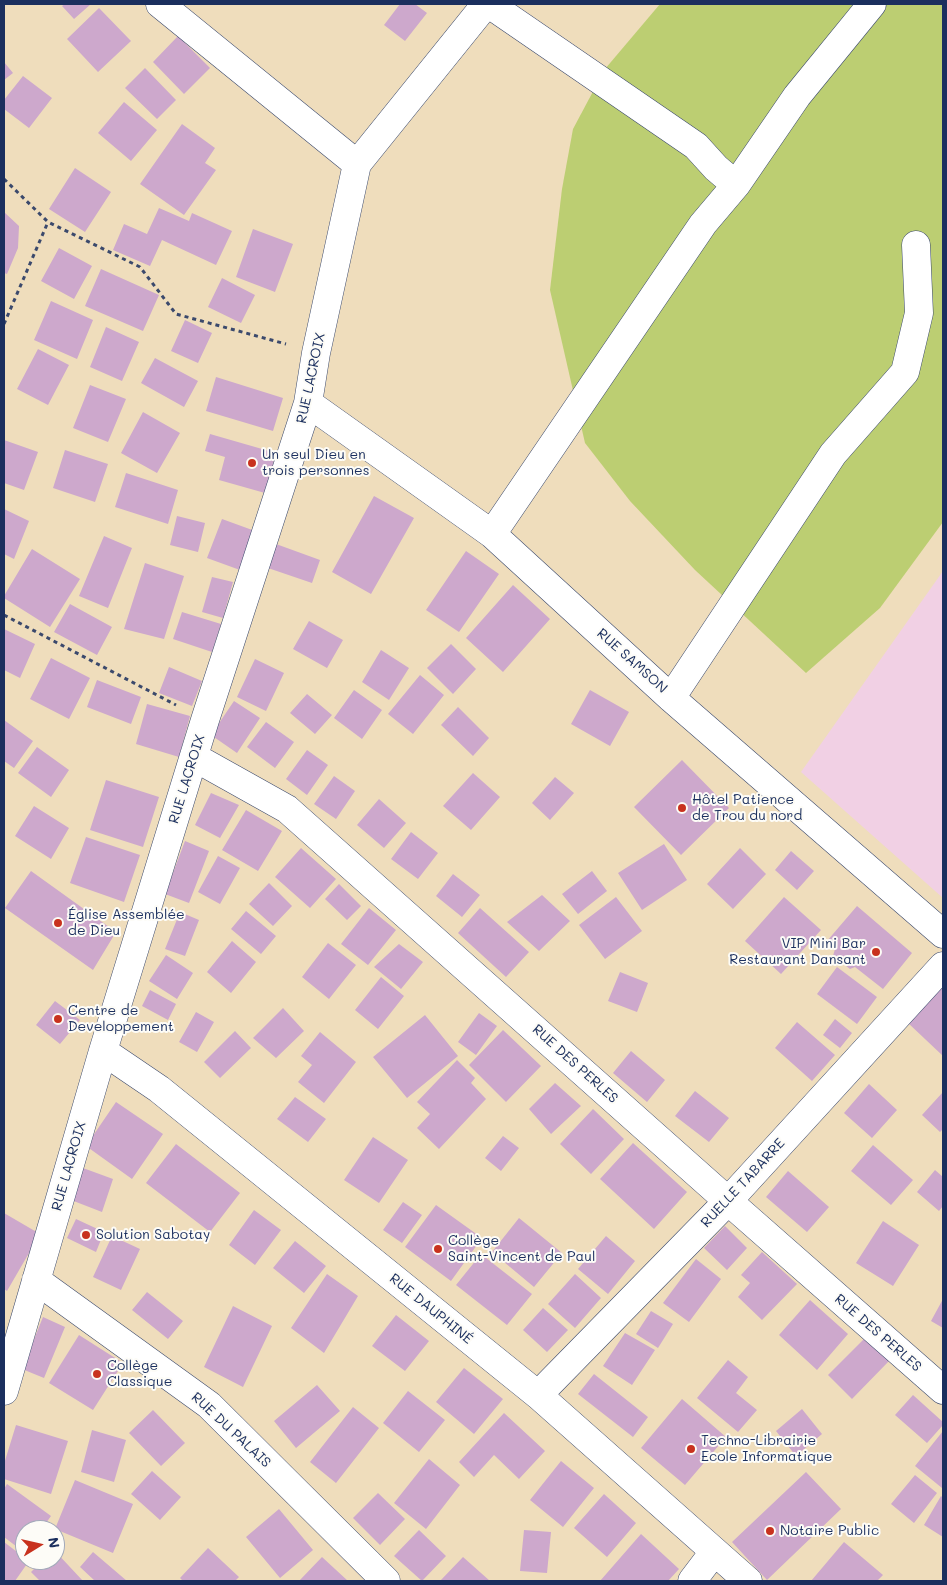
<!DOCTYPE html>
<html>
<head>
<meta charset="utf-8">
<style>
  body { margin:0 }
  #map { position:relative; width:947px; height:1585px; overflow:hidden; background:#efddbc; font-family:Mali,sans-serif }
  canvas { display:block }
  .frame { position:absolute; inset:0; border:5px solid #1b2f5e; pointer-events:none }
  .north { position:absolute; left:15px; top:1520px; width:50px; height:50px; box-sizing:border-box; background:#fdfcf7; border:1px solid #a3aaba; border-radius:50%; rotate:81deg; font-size:14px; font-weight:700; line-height:20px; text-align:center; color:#1b2f5e }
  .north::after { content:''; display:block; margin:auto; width:18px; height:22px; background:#c8321e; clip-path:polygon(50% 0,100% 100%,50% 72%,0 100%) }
</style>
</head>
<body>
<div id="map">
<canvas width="947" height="1585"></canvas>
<div class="frame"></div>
<div class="north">N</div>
</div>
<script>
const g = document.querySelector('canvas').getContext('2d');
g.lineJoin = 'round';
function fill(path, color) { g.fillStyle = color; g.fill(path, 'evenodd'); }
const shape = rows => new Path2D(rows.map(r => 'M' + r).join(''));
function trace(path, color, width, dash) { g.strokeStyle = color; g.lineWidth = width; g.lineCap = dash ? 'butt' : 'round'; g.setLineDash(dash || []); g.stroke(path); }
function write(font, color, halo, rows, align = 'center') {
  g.font = font + ' Mali,sans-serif'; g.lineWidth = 4; g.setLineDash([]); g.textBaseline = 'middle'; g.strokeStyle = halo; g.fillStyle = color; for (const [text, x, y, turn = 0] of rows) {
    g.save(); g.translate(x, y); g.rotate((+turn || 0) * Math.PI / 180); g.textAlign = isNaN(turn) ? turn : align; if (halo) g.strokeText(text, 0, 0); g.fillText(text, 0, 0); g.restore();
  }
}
const built = shape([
  [943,571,943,898,801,772]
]);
const green = shape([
  [660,4,943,4,943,522,880,608,806,673,695,570,630,501,585,443,550,290,562,189,573,129,605,69]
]);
const building = shape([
  [65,4,91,4,74,19,62,6],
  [400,4,415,4,427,13,405,41,384,25],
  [99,8,131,41,98,72,67,39],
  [178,36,210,68,184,94,153,62],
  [4,62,13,73,4,80],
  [145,68,176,100,157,119,125,88],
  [23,76,52,98,29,128,4,109,4,100],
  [124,102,157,130,131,161,98,133],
  [182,124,215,148,205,163,216,170,184,215,140,184],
  [75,168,111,192,85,232,49,209],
  [159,208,189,221,192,213,232,231,216,265,162,240,150,266,113,250,124,224,147,234],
  [4,212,19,226,18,248,7,274,4,273],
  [253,229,293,244,275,292,236,277],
  [59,248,92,266,74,299,41,281],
  [101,269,159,295,143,331,85,306],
  [222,278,255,295,241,323,208,307],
  [51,301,93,320,77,359,34,340],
  [185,320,212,333,198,363,171,351],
  [106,327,139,342,122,381,90,367],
  [38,349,69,365,48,405,17,389],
  [155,358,198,381,184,407,141,383],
  [216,377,283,398,273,431,206,411],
  [90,385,126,399,108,442,73,428],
  [143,412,180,433,157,473,121,453],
  [210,434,276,453,265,493,219,480,225,457,205,451],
  [4,440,38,452,24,490,4,483],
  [65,450,108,464,95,502,53,488],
  [126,473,178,490,168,524,115,507],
  [374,496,414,518,371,594,332,572],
  [4,509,29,521,14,559,4,554],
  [177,516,205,523,198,552,170,545],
  [222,519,255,531,240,570,207,558],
  [104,536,132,548,108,608,79,596],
  [276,544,320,560,312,583,268,568],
  [32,549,80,579,50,627,4,598,4,596],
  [466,551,499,574,459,632,426,610],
  [145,563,184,576,164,639,124,629],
  [212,577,233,582,223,618,202,612],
  [513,585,550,619,503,672,466,638],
  [70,604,112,627,97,655,54,632],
  [182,612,221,624,212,652,173,639],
  [309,621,343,640,327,668,293,649],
  [4,629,35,644,20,678,4,670],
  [451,644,476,669,453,694,427,668],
  [381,650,409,668,389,700,362,682],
  [51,658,90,678,69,719,30,699],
  [255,659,284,673,266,711,237,697],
  [169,667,202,681,192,706,159,693],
  [420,675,444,695,413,734,388,714],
  [97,680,141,697,131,724,87,707],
  [354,690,382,710,362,739,334,718],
  [590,690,629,712,610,746,571,724],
  [307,694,332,715,315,734,290,713],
  [234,701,260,718,237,753,211,735],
  [147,704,190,716,179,757,136,744],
  [458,707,489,738,473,756,441,725],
  [4,720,33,741,14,768,4,761],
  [266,722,294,742,275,768,247,747],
  [37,747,69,770,51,797,18,773],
  [307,750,328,765,307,795,286,779],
  [682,760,729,808,681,855,634,807],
  [473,773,500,797,471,830,443,806],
  [334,776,355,791,336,819,314,804],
  [555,777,574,793,550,820,532,803],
  [106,780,159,797,143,847,90,830],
  [211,793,239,805,220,838,195,825],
  [379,799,406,823,384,848,357,825],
  [34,806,69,828,51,859,15,836],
  [246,810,282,831,258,871,222,850],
  [411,832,438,853,418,879,391,859],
  [86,837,140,855,124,902,70,883],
  [185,841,209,851,189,903,165,894],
  [664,844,687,880,642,910,618,873],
  [301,848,336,879,310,908,275,877],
  [740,848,766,874,733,909,707,884],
  [791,851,814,871,797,890,775,870],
  [218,856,240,868,220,904,198,892],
  [31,871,116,932,93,970,5,908],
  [592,871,607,891,578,914,562,894],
  [453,874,480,895,462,917,436,896],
  [269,883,292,906,273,926,249,904],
  [339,884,361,906,347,920,325,899],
  [542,895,570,921,539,951,507,922],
  [616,897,642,931,605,959,579,925],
  [784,897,821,930,781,974,745,941],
  [857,906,912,953,883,989,855,967,850,969,833,956,835,949,827,941],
  [369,908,396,930,368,965,341,944],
  [480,908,529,952,506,977,458,933],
  [246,911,276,936,261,954,231,929],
  [180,912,199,920,185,956,165,949],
  [232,941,256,962,231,993,207,972],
  [328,943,356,965,329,999,302,977],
  [399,944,423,962,401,989,374,967],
  [166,955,193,973,177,999,149,981],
  [837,967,877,997,857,1024,817,994],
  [620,972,648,983,637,1012,608,1001],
  [381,977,404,996,378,1029,355,1010],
  [943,981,943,1056,907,1022],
  [150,990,176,1004,168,1020,142,1006],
  [55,1001,80,1020,60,1044,36,1025],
  [283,1008,304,1031,276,1058,253,1038],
  [196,1012,214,1022,197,1052,179,1042],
  [479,1013,497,1026,476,1055,458,1042],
  [425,1015,458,1056,407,1098,373,1057],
  [835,1019,852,1033,840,1048,823,1035],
  [797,1022,835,1055,812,1081,775,1048],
  [503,1030,541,1066,506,1102,469,1065],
  [235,1031,251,1048,220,1078,204,1062],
  [320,1032,356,1062,324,1103,298,1082,312,1065,301,1056],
  [631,1051,665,1080,647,1102,613,1073],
  [457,1060,475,1078,471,1083,486,1099,439,1149,417,1128,430,1114,417,1102],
  [555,1083,581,1106,551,1134,529,1109],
  [869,1084,897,1110,872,1138,844,1113],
  [695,1091,729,1118,709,1142,675,1116],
  [943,1092,943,1129,940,1132,922,1115],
  [295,1097,326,1119,308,1142,277,1119],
  [116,1102,163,1134,132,1179,86,1146],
  [593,1109,624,1139,591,1174,560,1144],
  [503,1136,519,1148,501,1171,485,1158],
  [373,1137,408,1160,379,1203,344,1180],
  [633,1143,687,1192,654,1229,600,1179],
  [176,1144,240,1193,210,1232,146,1183],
  [873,1145,913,1180,891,1205,851,1171],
  [83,1168,113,1179,102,1212,71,1200],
  [935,1170,943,1177,943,1206,939,1211,917,1192],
  [788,1171,829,1207,807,1232,766,1197],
  [403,1202,422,1215,402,1243,383,1230],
  [436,1205,482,1238,451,1281,405,1247],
  [254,1210,281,1230,255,1265,229,1245],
  [4,1213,40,1234,7,1291,4,1289],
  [519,1218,562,1253,534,1287,492,1252],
  [76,1219,104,1232,96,1252,67,1238],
  [883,1221,919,1245,893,1286,856,1263],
  [725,1226,747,1248,727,1270,704,1248],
  [112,1236,140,1249,121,1290,93,1277],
  [606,1236,635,1261,608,1294,578,1269],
  [295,1241,326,1266,304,1293,273,1268],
  [762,1252,797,1284,762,1320,738,1297,750,1283,741,1275],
  [481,1254,532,1294,507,1325,456,1285],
  [696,1259,721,1279,689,1322,663,1303],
  [327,1274,358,1296,324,1353,291,1328],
  [575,1274,601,1298,575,1328,548,1304],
  [147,1292,183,1321,168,1339,132,1310],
  [943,1299,943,1328,931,1321],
  [810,1300,848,1334,817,1370,779,1335],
  [233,1306,272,1326,243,1387,204,1367],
  [543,1308,568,1330,547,1352,523,1330],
  [651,1311,673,1324,658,1348,636,1334],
  [396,1315,429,1341,405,1371,372,1346],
  [43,1317,65,1327,44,1378,22,1369],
  [625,1333,655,1350,632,1385,603,1366],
  [79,1335,123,1363,93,1410,49,1383],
  [865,1338,889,1361,852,1399,828,1375],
  [728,1360,748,1377,736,1393,757,1410,738,1432,697,1398],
  [464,1368,503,1399,474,1434,436,1402],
  [594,1374,648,1417,633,1437,578,1394],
  [317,1385,340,1411,296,1448,274,1421],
  [408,1391,445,1420,419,1452,383,1423],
  [913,1395,943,1422,943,1425,927,1443,895,1415],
  [682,1399,726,1437,685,1485,641,1448],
  [353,1407,379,1428,336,1483,310,1462],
  [802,1409,822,1434,796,1456,776,1431],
  [153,1410,185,1443,161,1466,129,1433],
  [504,1413,545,1451,519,1479,494,1455,474,1477,459,1462],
  [16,1425,68,1441,51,1494,4,1479,4,1464],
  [92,1430,126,1440,114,1482,81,1472],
  [943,1431,943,1486,942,1488,915,1466],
  [429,1459,460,1485,426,1529,394,1503],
  [561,1461,594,1488,563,1527,530,1500],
  [152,1471,181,1497,160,1520,131,1494],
  [806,1472,841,1509,767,1580,732,1542],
  [915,1475,937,1493,914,1523,891,1504],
  [75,1480,133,1504,113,1553,55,1529],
  [7,1484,51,1516,41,1530,25,1530,25,1553,4,1537,4,1489],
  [378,1493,405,1519,380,1545,353,1518],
  [604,1494,636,1523,607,1557,574,1528],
  [941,1496,943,1498,943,1537,924,1525],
  [279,1509,313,1550,280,1578,246,1537],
  [419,1530,446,1556,422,1581,394,1556],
  [524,1530,551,1532,547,1573,520,1571],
  [641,1534,679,1569,668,1581,600,1581],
  [4,1542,25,1558,25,1560,29,1561,15,1581,4,1581],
  [844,1542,883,1575,877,1581,811,1581],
  [208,1548,239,1577,235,1581,183,1581,180,1578],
  [55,1551,83,1581,40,1581,31,1572,43,1560,55,1560],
  [93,1552,127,1581,95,1581,80,1567],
  [322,1557,348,1581,299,1581],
  [463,1557,490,1581,440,1581]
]);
const path = shape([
  [4,179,48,222,140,267,176,314,286,344],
  [4,324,48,222],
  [4,615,176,705]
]);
const street = shape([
  [160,4,357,164],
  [489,4,696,146,716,168,736,185,703,224,492,534],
  [736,185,797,96,872,4],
  [308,403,492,534,671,698,943,934],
  [671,698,833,454,905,372,919,313,916,245],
  [194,757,287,809,728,1201,943,1390],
  [103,1051,159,1089,538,1395,748,1581],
  [36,1280,209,1405,386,1581],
  [4,1391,103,1051,205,720,308,403,316,353,357,164,486,4],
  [538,1395,728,1201,943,966],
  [692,1581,714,1552]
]);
const markers = [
  [252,463,5,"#c8321e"],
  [682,808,5,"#c8321e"],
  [58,923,5,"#c8321e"],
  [876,952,5,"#c8321e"],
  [58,1019,5,"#c8321e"],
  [86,1235,5,"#c8321e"],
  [438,1249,5,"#c8321e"],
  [97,1374,5,"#c8321e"],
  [691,1449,5,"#c8321e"],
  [770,1531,5,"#c8321e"]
];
const streetNames = [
  ["RUE LACROIX",311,378,-78],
  ["RUE SAMSON",632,661,42],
  ["RUE LACROIX",187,779,-73],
  ["RUE DES PERLES",575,1064,42],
  ["RUE LACROIX",69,1166,-74],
  ["RUELLE TABARRE",743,1183,-47],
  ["RUE DAUPHINÉ",431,1309,39],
  ["RUE DES PERLES",878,1333,41],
  ["RUE DU PALAIS",231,1430,43]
];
const poiNames = [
  ["Un seul Dieu en",262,455],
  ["trois personnes",262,471],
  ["Hôtel Patience",692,800],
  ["de Trou du nord",692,816],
  ["Église Assemblée",68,915],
  ["de Dieu",68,931],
  ["VIP Mini Bar",866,944,"right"],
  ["Restaurant Dansant",866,960,"right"],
  ["Centre de",68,1011],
  ["Developpement",68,1027],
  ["Solution Sabotay",96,1235],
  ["Collège",448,1241],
  ["Saint-Vincent de Paul",448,1257],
  ["Collège",107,1366],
  ["Classique",107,1382],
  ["Techno-Librairie",701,1441],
  ["Ecole Informatique",701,1457],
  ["Notaire Public",780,1531]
];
fill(built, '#f1d0e4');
fill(green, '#bcce72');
fill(building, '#cda8cc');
trace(street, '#3b496c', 29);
trace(path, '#3b496c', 3, [4, 4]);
trace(street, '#fff', 28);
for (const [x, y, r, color] of markers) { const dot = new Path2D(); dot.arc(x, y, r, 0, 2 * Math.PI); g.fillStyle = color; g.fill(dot); trace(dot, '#fdfcf7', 2); }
write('14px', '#1b2f5e', '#fdfcf7', streetNames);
write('14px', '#1b2f5e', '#fdfcf7', poiNames, 'left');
</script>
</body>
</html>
